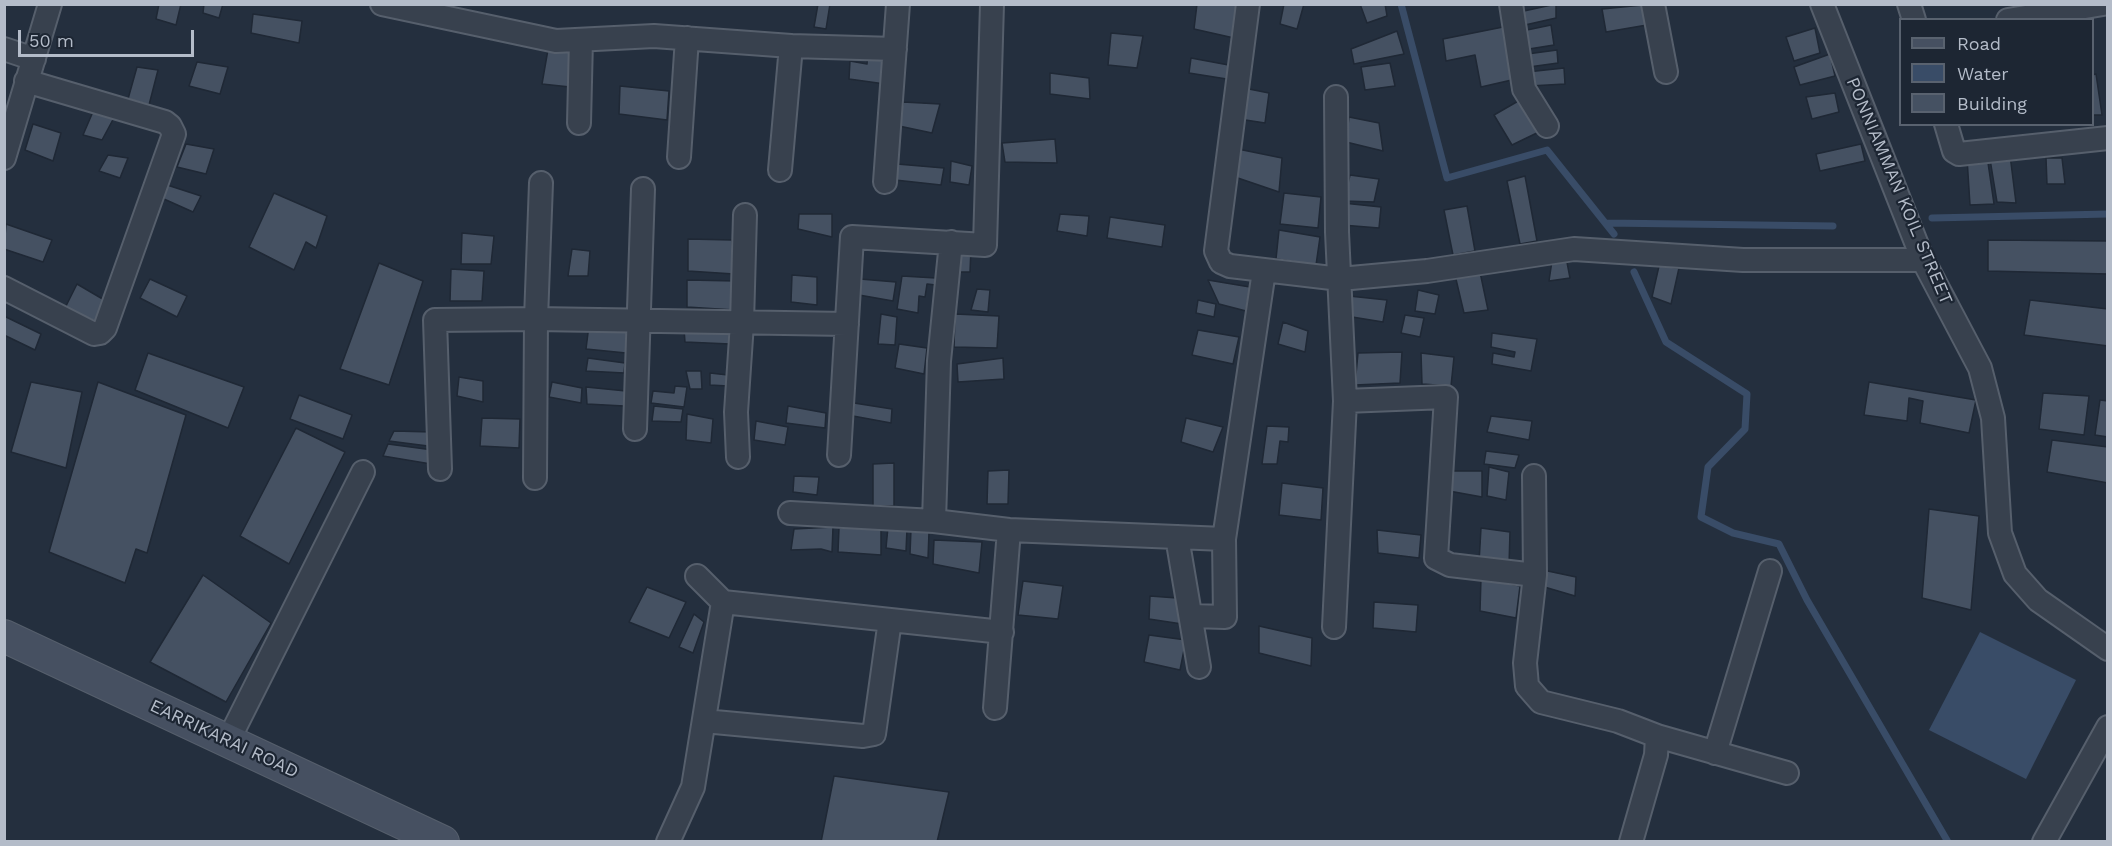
<!DOCTYPE html>
<html>
<head>
<meta charset="utf-8">
<style>
  body { margin:0 }
  #map { position:relative; width:2112px; height:846px; overflow:hidden; background:#242f3e; font-family:"Work Sans",sans-serif }
  canvas { display:block }
  .frame { position:absolute; inset:0; border:6px solid #b4bcc9; pointer-events:none }
  .legend { position:absolute; left:1899px; top:18px; width:195px; height:108px; box-sizing:border-box; background:#1d2633; border:2px solid #59626f; margin:0; padding:8px 10px; list-style:none; font-size:18px; color:#b4bcc9 }
  .legend li { display:flex; align-items:center; gap:12px; height:30px }
  .legend b { width:30px; border:2px solid #59626f }
  .scale { position:absolute; left:18px; top:30px; width:176px; height:27px; box-sizing:border-box; border:3px solid #b4bcc9; border-top:0; padding-left:8px; font-size:18px; line-height:21px; white-space:nowrap; color:#b4bcc9; -webkit-text-stroke:4px #1d2633; paint-order:stroke }
</style>
</head>
<body>
<div id="map">
<canvas width="2112" height="846"></canvas>
<div class="frame"></div>
<ul class="legend">
<li><b style="height:8px;background:#465061"></b>Road</li>
<li><b style="height:16px;background:#394c67"></b>Water</li>
<li><b style="height:16px;background:#455162"></b>Building</li>
</ul>
<div class="scale">50 m</div>
</div>
<script>
const g = document.querySelector('canvas').getContext('2d');
g.lineJoin = 'round';
function fill(path, color) { g.fillStyle = color; g.fill(path, 'evenodd'); }
const shape = rows => new Path2D(rows.map(r => 'M' + r).join(''));
function trace(path, color, width, dash) { g.strokeStyle = color; g.lineWidth = width; g.lineCap = dash ? 'butt' : 'round'; g.setLineDash(dash || []); g.stroke(path); }
function write(font, color, halo, rows, align = 'center') {
  g.font = font + ' "Work Sans",sans-serif'; g.lineWidth = 4.5; g.setLineDash([]); g.textBaseline = 'middle'; g.strokeStyle = halo; g.fillStyle = color; for (const [text, x, y, turn = 0] of rows) {
    g.save(); g.translate(x, y); g.rotate((+turn || 0) * Math.PI / 180); g.textAlign = isNaN(turn) ? turn : align; if (halo) g.strokeText(text, 0, 0); g.fillText(text, 0, 0); g.restore();
  }
}
const water = shape([
  [1980,632,2076,680,2026,779,1929,730]
]);
const stream = shape([
  [1401,4,1447,178,1547,150,1614,234],
  [1932,218,2108,214],
  [1606,223,1833,226],
  [1634,272,1666,342,1747,394,1745,429,1708,467,1701,517,1733,533,1779,544,1807,600,1948,842]
]);
const building = shape([
  [159,4,181,4,176,25,156,19,159,4],
  [204,4,223,4,219,18,203,13,204,4],
  [818,4,830,4,826,29,814,27,818,4],
  [1197,4,1240,4,1234,38,1194,29,1197,4],
  [1284,4,1304,4,1297,29,1280,24,1284,4],
  [1360,4,1385,4,1387,16,1367,23,1360,4],
  [1556,4,1556,18,1525,25,1524,11,1556,4],
  [1643,5,1647,25,1606,32,1602,9,1643,5],
  [253,14,302,21,299,43,251,33,253,14],
  [1551,25,1554,45,1529,49,1527,30,1551,25],
  [1508,26,1516,79,1481,87,1475,55,1446,61,1443,39,1508,26],
  [1815,28,1820,53,1794,61,1786,37,1815,28],
  [1397,31,1404,54,1354,64,1351,49,1397,31],
  [1111,33,1143,36,1137,68,1108,65,1111,33],
  [550,38,576,39,570,87,542,84,550,38],
  [1557,50,1558,63,1529,67,1527,54,1557,50],
  [868,52,888,55,885,84,849,79,850,61,867,64,868,52],
  [1830,54,1835,76,1800,85,1794,67,1830,54],
  [1191,58,1234,66,1233,80,1189,73,1191,58],
  [197,62,228,67,220,94,189,86,197,62],
  [1390,63,1395,86,1365,90,1361,67,1390,63],
  [137,67,158,70,149,105,128,99,137,67],
  [1564,68,1565,84,1530,86,1527,72,1564,68],
  [1050,73,1089,78,1090,99,1050,94,1050,73],
  [2096,74,2102,115,2092,115,2092,75,2096,74],
  [620,86,669,91,667,120,619,114,620,86],
  [1244,88,1269,93,1265,123,1239,119,1244,88],
  [1835,93,1839,112,1812,119,1806,97,1835,93],
  [1520,100,1541,131,1512,145,1494,115,1520,100],
  [903,102,940,104,932,133,899,126,903,102],
  [95,107,116,114,102,140,83,135,95,107],
  [1349,117,1379,123,1383,151,1346,142,1349,117],
  [33,124,61,133,53,161,25,150,33,124],
  [1055,139,1057,163,1005,162,1002,143,1055,139],
  [186,144,214,149,206,174,177,167,186,144],
  [1861,144,1865,161,1820,171,1816,154,1861,144],
  [1233,148,1282,158,1279,192,1229,175,1233,148],
  [108,155,128,158,120,178,99,171,108,155],
  [2010,155,2016,203,1997,202,1990,159,2010,155],
  [1987,156,1994,204,1970,205,1967,158,1987,156],
  [2046,158,2062,158,2065,184,2047,184,2046,158],
  [951,161,972,166,969,185,950,182,951,161],
  [897,164,944,168,941,185,895,180,897,164],
  [1350,175,1379,179,1374,202,1344,201,1350,175],
  [1525,176,1537,241,1520,244,1507,181,1525,176],
  [161,183,201,196,193,212,155,195,161,183],
  [274,193,327,216,316,248,306,242,294,270,249,247,274,193],
  [1284,193,1321,197,1318,228,1280,224,1284,193],
  [1343,203,1381,207,1379,228,1342,225,1343,203],
  [1467,206,1475,251,1453,255,1444,210,1467,206],
  [799,214,832,214,832,237,798,229,799,214],
  [1060,214,1089,216,1087,236,1057,231,1060,214],
  [1110,217,1165,225,1162,247,1107,238,1110,217],
  [6,224,52,240,43,262,4,249,6,224],
  [1279,230,1320,237,1316,265,1276,259,1279,230],
  [462,233,494,236,491,264,461,264,462,233],
  [688,239,732,240,734,274,688,271,688,239],
  [1988,240,2108,241,2108,274,1988,271,1988,240],
  [955,246,971,248,970,272,952,272,955,246],
  [572,249,590,251,588,276,568,276,572,249],
  [1566,257,1570,278,1549,281,1552,261,1566,257],
  [379,263,423,281,389,385,340,369,379,263],
  [1659,266,1679,268,1671,304,1652,297,1659,266],
  [451,269,484,271,482,301,450,301,451,269],
  [1480,272,1488,310,1464,313,1455,275,1480,272],
  [792,275,817,277,817,305,791,302,792,275],
  [902,276,936,278,936,285,927,284,925,297,919,296,918,313,897,309,902,276],
  [150,279,187,296,177,317,140,298,150,279],
  [860,279,896,282,893,301,859,295,860,279],
  [687,280,736,281,734,310,687,307,687,280],
  [1208,280,1250,287,1246,311,1219,304,1208,280],
  [77,284,106,301,97,322,65,308,77,284],
  [977,289,990,290,988,312,971,310,977,289],
  [1418,290,1439,295,1435,314,1415,311,1418,290],
  [1349,296,1387,300,1383,322,1346,316,1349,296],
  [1198,300,1216,304,1214,317,1196,313,1198,300],
  [2030,300,2108,309,2108,346,2024,335,2030,300],
  [881,314,897,317,895,345,878,344,881,314],
  [955,314,999,316,997,348,954,347,955,314],
  [1405,315,1424,318,1420,337,1401,333,1405,315],
  [4,316,41,334,35,350,4,335,4,316],
  [1283,322,1308,331,1305,352,1278,344,1283,322],
  [589,325,627,326,626,353,586,349,589,325],
  [684,329,732,329,730,344,685,342,684,329],
  [1198,330,1239,337,1233,364,1192,355,1198,330],
  [1492,333,1537,339,1531,371,1492,364,1493,353,1514,357,1515,352,1491,347,1492,333],
  [899,344,927,348,924,374,895,368,899,344],
  [1402,352,1400,383,1355,385,1358,353,1402,352],
  [148,353,244,387,228,428,135,390,148,353],
  [1421,353,1454,357,1451,386,1422,384,1421,353],
  [588,358,625,363,624,373,586,371,588,358],
  [1003,358,1004,379,958,382,957,364,1003,358],
  [686,371,701,371,702,389,690,389,686,371],
  [710,373,728,375,728,386,710,385,710,373],
  [459,377,483,381,483,402,457,396,459,377],
  [31,382,82,392,66,468,11,452,31,382],
  [98,382,186,415,147,553,136,549,125,583,49,552,98,382],
  [552,382,582,388,581,403,549,397,552,382],
  [1869,382,1976,400,1969,433,1920,423,1923,401,1909,398,1907,421,1864,415,1869,382],
  [675,386,687,387,684,407,651,403,653,391,674,393,675,386],
  [586,387,626,391,624,406,587,404,586,387],
  [2043,393,2089,396,2084,435,2039,429,2043,393],
  [299,395,352,415,343,439,290,419,299,395],
  [2100,400,2108,401,2108,437,2095,435,2100,400],
  [854,403,892,409,891,423,853,416,854,403],
  [654,406,683,409,681,422,652,421,654,406],
  [788,406,826,413,825,428,786,423,788,406],
  [687,414,713,419,711,443,686,440,687,414],
  [1491,416,1532,421,1529,440,1487,432,1491,416],
  [482,418,520,419,519,448,480,446,482,418],
  [1186,418,1223,427,1213,452,1181,442,1186,418],
  [756,421,788,427,785,445,754,440,756,421],
  [1267,426,1289,427,1288,442,1280,441,1277,464,1262,464,1267,426],
  [296,428,345,452,289,564,240,536,296,428],
  [394,431,432,432,428,446,389,441,394,431],
  [2052,440,2108,447,2108,483,2047,472,2052,440],
  [388,444,433,450,431,464,383,456,388,444],
  [1486,451,1519,455,1515,468,1484,464,1486,451],
  [894,463,894,506,873,506,873,464,894,463],
  [1489,467,1509,472,1506,500,1487,496,1489,467],
  [1009,470,1008,504,987,504,988,471,1009,470],
  [1453,471,1482,471,1482,497,1449,491,1453,471],
  [794,476,819,477,817,495,793,492,794,476],
  [1282,483,1323,488,1321,520,1279,515,1282,483],
  [1929,509,1979,516,1971,610,1922,598,1929,509],
  [833,527,832,552,821,549,791,550,794,529,833,527],
  [881,527,881,555,838,552,839,528,881,527],
  [888,527,907,529,906,551,886,548,888,527],
  [1481,528,1510,532,1509,565,1479,563,1481,528],
  [911,529,929,532,928,558,910,554,911,529],
  [1377,530,1421,535,1419,558,1378,553,1377,530],
  [934,540,982,542,979,573,933,564,934,540],
  [1543,570,1576,577,1575,596,1541,586,1543,570],
  [203,575,271,623,226,702,150,662,203,575],
  [1481,578,1520,586,1516,618,1480,611,1481,578],
  [1023,581,1063,586,1058,619,1018,615,1023,581],
  [647,587,686,602,669,638,629,622,647,587],
  [1150,596,1177,598,1182,624,1149,619,1150,596],
  [1374,602,1418,605,1416,632,1373,628,1374,602],
  [694,614,704,622,693,653,679,647,694,614],
  [1259,626,1312,638,1311,666,1259,653,1259,626],
  [1149,635,1186,640,1180,670,1144,662,1149,635],
  [834,776,949,792,937,842,821,842,834,776]
]);
const minor = shape([
  [382,4,556,41,654,36,791,46,895,49],
  [1248,4,1216,251,1221,262,1230,266,1340,279,1427,271,1574,249,1743,260,1923,260],
  [1511,4,1524,89,1547,126],
  [1653,4,1666,72],
  [1822,4,1923,260,1980,368,1993,418,2000,533,2015,574,2038,600,2108,649],
  [1909,4,1914,20],
  [2008,20,2103,4],
  [4,49,34,59],
  [579,123,581,40],
  [1946,124,1954,151,1959,154,2108,138],
  [679,157,687,38],
  [4,158,50,4],
  [780,170,791,46],
  [885,182,898,4],
  [4,288,94,334,100,333,105,328,174,134,170,126,165,122,26,81],
  [1345,401,1446,397,1436,558,1450,565,1535,575],
  [635,429,643,189],
  [839,455,852,237,985,245,992,4],
  [738,457,736,412,742,323,745,215],
  [440,469,435,320,536,319,847,324],
  [1534,476,1535,575,1525,663,1527,686,1541,702,1618,721,1657,736,1656,755,1631,842],
  [535,478,536,319,541,183],
  [790,513,934,521,1009,530,1224,539],
  [934,521,939,361,951,242],
  [1177,537,1199,667],
  [723,602,1002,632],
  [1192,616,1225,617,1224,539,1264,271],
  [1334,627,1345,401,1337,232,1336,97],
  [995,708,1009,530],
  [704,721,863,736,874,734,890,620],
  [1657,736,1787,773],
  [228,741,363,472],
  [1715,753,1770,571],
  [668,842,693,787,723,602,697,576],
  [2044,842,2108,727]
]);
const secondary = shape([
  [4,636,443,842]
]);
const streetNames = [
  ["PONNIAMMAN KOIL STREET",1899,191,67],
  ["EARRIKARAI ROAD",224,739,25]
];
fill(water, '#394c67');
trace(stream, '#394c67', 7);
fill(building, '#455162');
trace(building, '#1f2835', 1.5);
trace(minor, '#565f6c', 26);
trace(secondary, '#565f6c', 34);
trace(minor, '#38414e', 22);
trace(secondary, '#465061', 32);
write('18px', '#b4bcc9', '#1d2633', streetNames);
</script>
</body>
</html>
